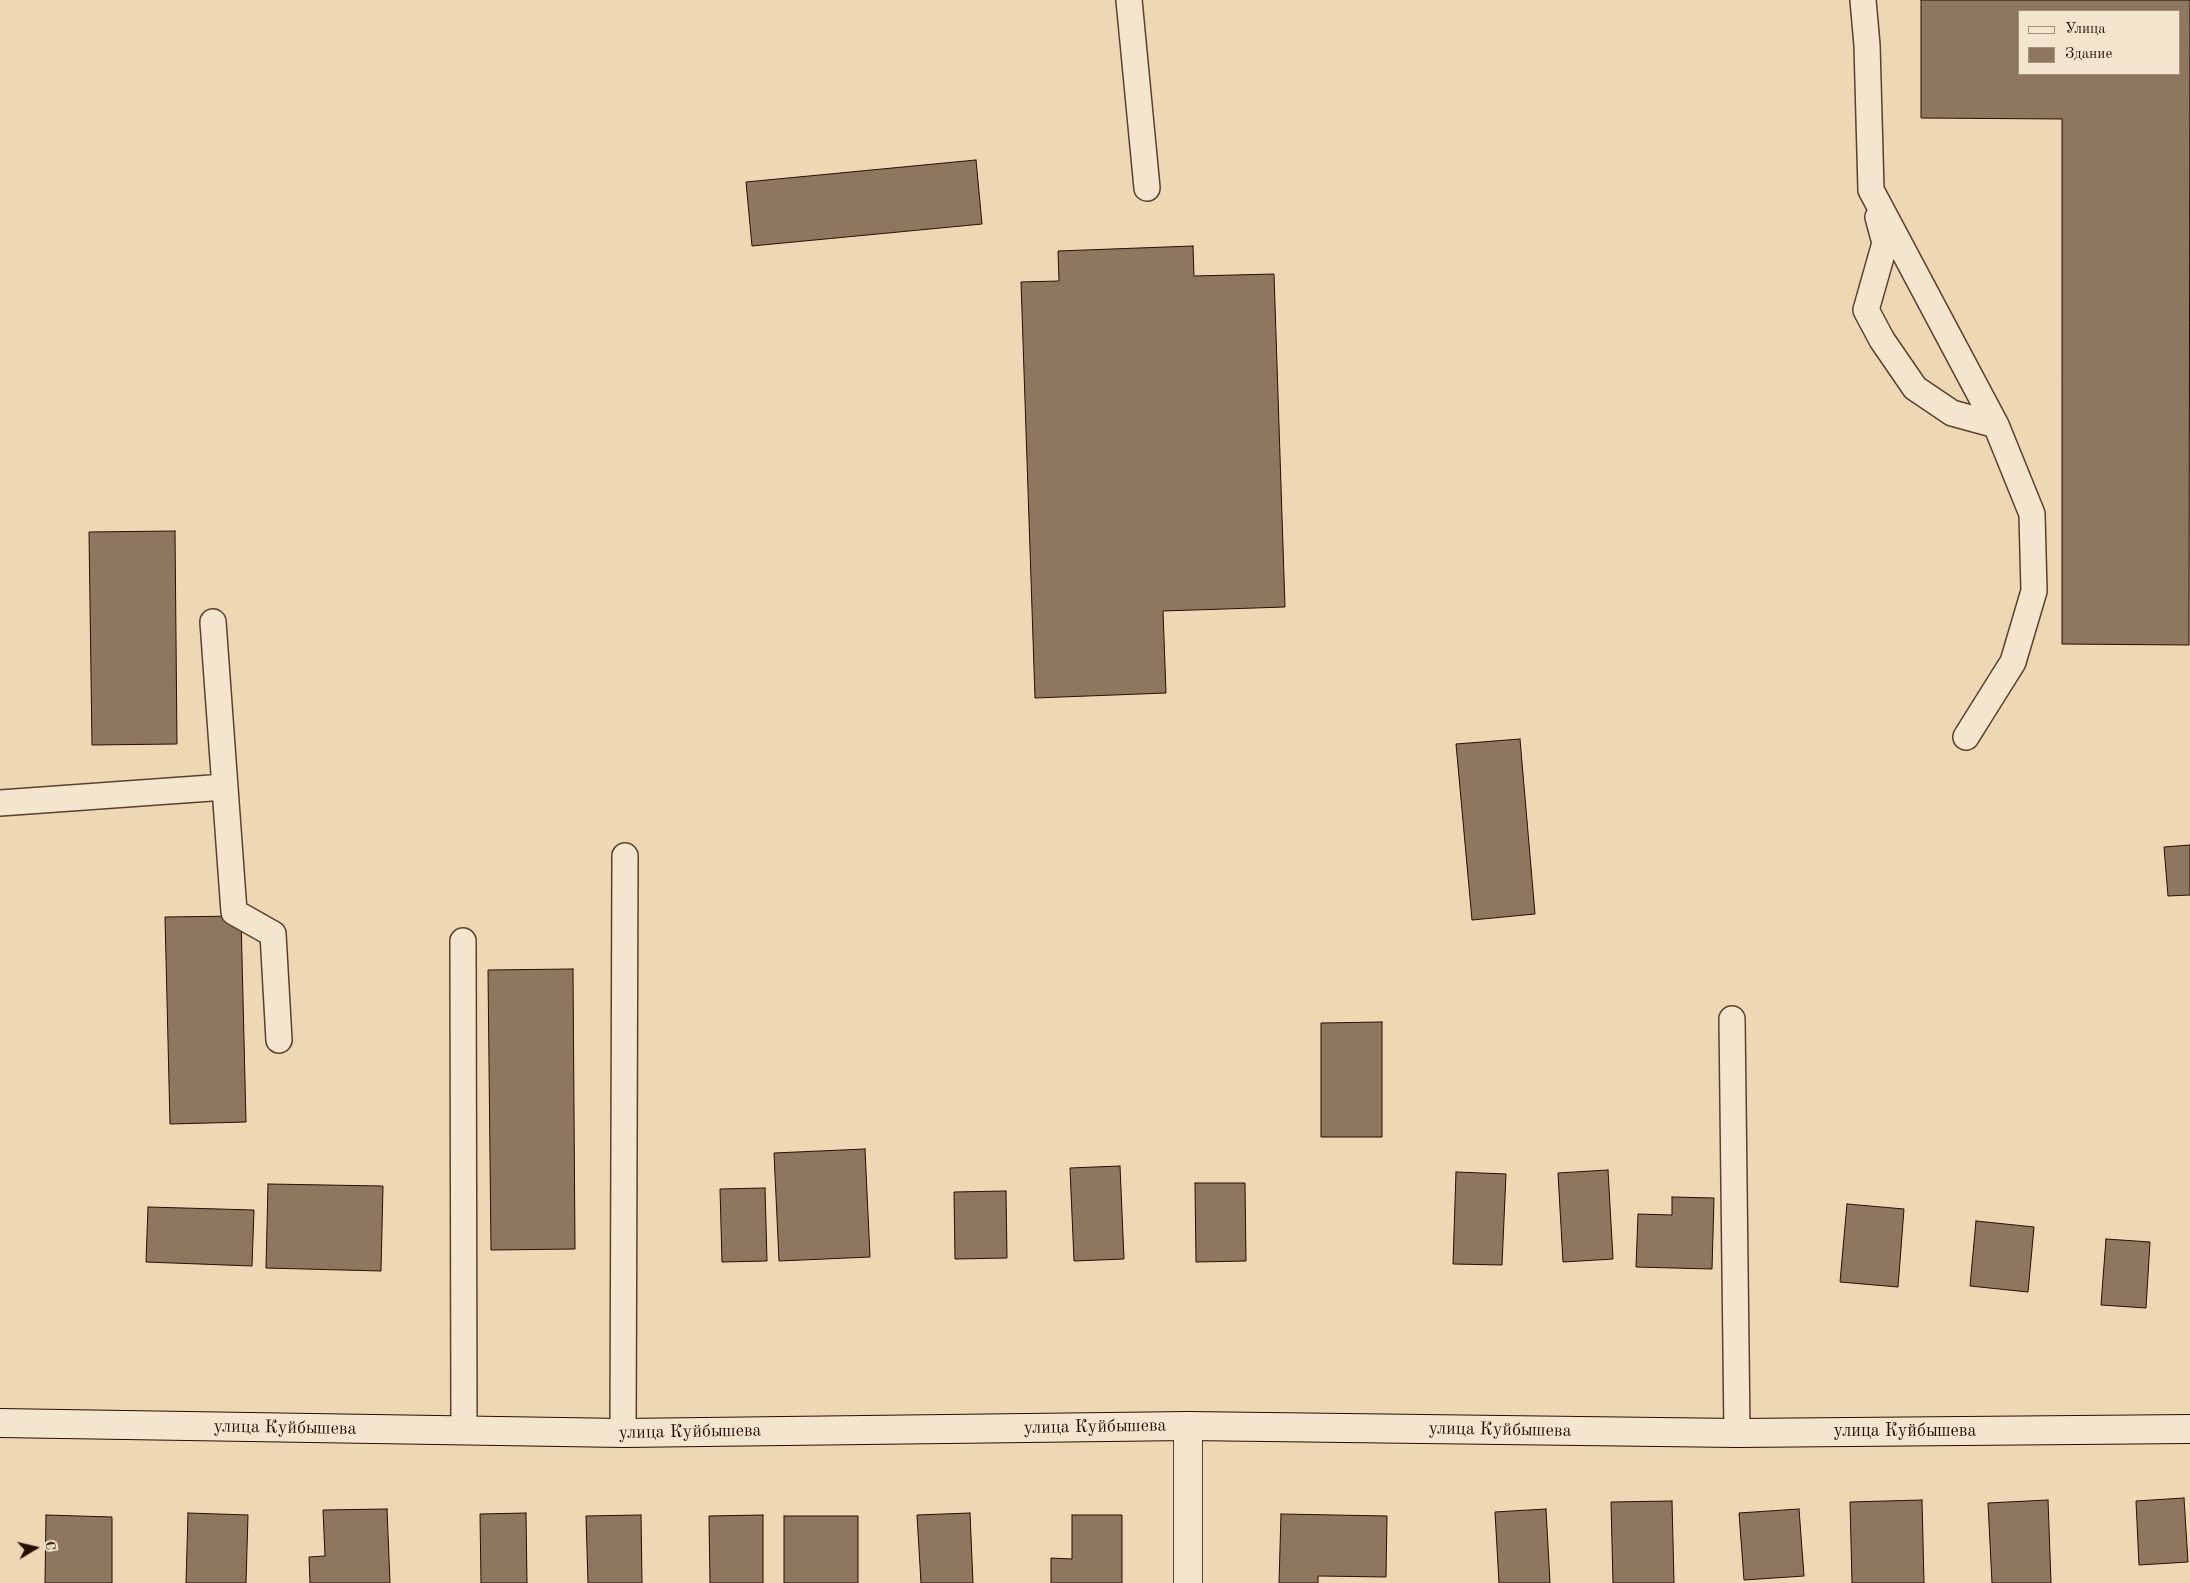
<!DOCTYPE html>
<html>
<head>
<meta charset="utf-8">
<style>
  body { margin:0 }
  #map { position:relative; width:2190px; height:1583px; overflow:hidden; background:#eed7b3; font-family:"Old Standard TT",serif }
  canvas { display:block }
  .legend { position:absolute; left:2018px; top:10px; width:162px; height:65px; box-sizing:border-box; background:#f4e5ce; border:1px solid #a28f7d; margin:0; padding:6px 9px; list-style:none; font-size:15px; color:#260f03 }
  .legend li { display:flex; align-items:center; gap:10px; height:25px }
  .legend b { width:25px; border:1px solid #a28f7d }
  .north { position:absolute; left:10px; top:1523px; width:50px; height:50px; -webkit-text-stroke:4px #f4e5ce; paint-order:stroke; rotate:81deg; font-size:14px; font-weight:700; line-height:20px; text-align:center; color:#260f03 }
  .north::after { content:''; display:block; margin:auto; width:18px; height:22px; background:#260f03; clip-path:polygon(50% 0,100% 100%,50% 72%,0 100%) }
</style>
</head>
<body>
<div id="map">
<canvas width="2190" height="1583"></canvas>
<ul class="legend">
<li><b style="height:6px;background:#f4e5ce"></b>Улица</li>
<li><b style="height:14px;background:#8e775f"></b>Здание</li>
</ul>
<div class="north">С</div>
</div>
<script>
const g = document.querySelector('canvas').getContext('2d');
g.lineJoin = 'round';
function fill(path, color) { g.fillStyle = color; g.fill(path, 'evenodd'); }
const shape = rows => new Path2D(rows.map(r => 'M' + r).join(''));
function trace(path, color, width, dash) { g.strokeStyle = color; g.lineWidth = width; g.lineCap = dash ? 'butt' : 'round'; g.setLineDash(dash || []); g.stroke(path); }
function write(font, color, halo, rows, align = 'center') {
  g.font = font + ' "Old Standard TT",serif'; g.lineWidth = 4.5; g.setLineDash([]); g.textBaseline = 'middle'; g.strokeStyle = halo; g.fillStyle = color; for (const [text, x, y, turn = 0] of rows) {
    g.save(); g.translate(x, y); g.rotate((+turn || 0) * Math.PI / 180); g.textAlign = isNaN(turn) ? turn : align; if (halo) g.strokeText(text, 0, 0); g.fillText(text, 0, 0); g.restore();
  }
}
const building = shape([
  [1921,0,2190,0,2189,645,2062,644,2062,119,1921,118,1921,0],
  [2019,11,2179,11,2179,74,2019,74,2019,11],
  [976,160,982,224,752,246,746,182,976,160],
  [1193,246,1194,276,1274,274,1285,607,1163,611,1166,693,1035,698,1021,282,1059,281,1058,251,1193,246],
  [175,531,177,744,92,745,89,532,175,531],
  [1520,739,1535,914,1472,920,1456,744,1520,739],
  [2190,845,2190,895,2168,896,2164,847,2190,845],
  [241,916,246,1122,170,1124,165,917,241,916],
  [573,969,575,1249,491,1250,488,970,573,969],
  [1382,1022,1382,1137,1321,1137,1321,1023,1382,1022],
  [865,1149,870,1257,779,1261,774,1153,865,1149],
  [1120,1166,1124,1259,1074,1261,1070,1168,1120,1166],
  [1608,1170,1613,1259,1563,1262,1558,1173,1608,1170],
  [1456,1172,1506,1174,1502,1265,1453,1264,1456,1172],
  [1195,1183,1245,1183,1246,1261,1196,1262,1195,1183],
  [268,1184,383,1186,381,1271,266,1268,268,1184],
  [765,1188,767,1261,722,1262,720,1189,765,1188],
  [1006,1191,1007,1258,955,1259,954,1192,1006,1191],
  [1672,1197,1714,1198,1712,1269,1636,1267,1638,1214,1672,1215,1672,1197],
  [1847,1204,1904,1209,1898,1287,1840,1282,1847,1204],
  [148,1207,254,1210,252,1266,146,1262,148,1207],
  [1976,1221,2034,1227,2028,1292,1970,1286,1976,1221],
  [2106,1239,2150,1242,2146,1308,2101,1305,2106,1239],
  [2184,1498,2188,1562,2139,1565,2136,1501,2184,1498],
  [1922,1500,1924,1583,1852,1583,1850,1502,1922,1500],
  [2048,1500,2051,1583,1992,1583,1988,1503,2048,1500],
  [1672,1501,1674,1583,1613,1583,1611,1502,1672,1501],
  [387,1509,390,1583,310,1583,309,1557,325,1556,323,1510,387,1509],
  [1546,1509,1550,1583,1499,1583,1495,1512,1546,1509],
  [1799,1509,1804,1576,1744,1580,1739,1513,1799,1509],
  [188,1513,248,1515,246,1583,186,1583,188,1513],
  [526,1513,527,1583,481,1583,480,1514,526,1513],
  [970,1513,973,1583,921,1583,917,1515,970,1513],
  [1281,1514,1387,1516,1386,1577,1318,1576,1318,1583,1279,1583,1281,1514],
  [46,1515,112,1517,112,1583,45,1583,46,1515],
  [641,1515,642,1583,588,1583,586,1516,641,1515],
  [763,1515,763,1583,710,1583,709,1516,763,1515],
  [1072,1515,1122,1515,1122,1583,1051,1583,1051,1558,1072,1559,1072,1515],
  [784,1516,858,1516,858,1583,784,1583,784,1516]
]);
const lane = shape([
  [1129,0,1147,188],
  [1863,0,1867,45,1871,190,1996,425,2032,514,2034,591,2013,662,1966,737],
  [1878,217,1885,243,1866,310,1882,340,1915,388,1952,413,1996,425],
  [213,622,234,912,273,934,279,1040],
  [0,803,225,787],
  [463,941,464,1431],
  [1732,1019,1737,1433],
  [623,1433,625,856]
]);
const street = shape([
  [1188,1583,1188,1426]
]);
const secondary = shape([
  [0,1423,623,1433,1188,1426,1737,1433,2190,1429]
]);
const streetNames = [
  ["улица Куйбышева",1095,1427,-1],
  ["улица Куйбышева",285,1428,1],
  ["улица Куйбышева",1500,1430,1],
  ["улица Куйбышева",1905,1431],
  ["улица Куйбышева",690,1432,-1]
];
fill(building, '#8e775f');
trace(building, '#260f03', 1);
trace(lane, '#58412f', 28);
trace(street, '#58412f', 30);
trace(secondary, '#260f03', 30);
trace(lane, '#f4e5ce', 25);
trace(street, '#f4e5ce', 28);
trace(secondary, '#f4e5ce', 28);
write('18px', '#260f03', '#f4e5ce', streetNames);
</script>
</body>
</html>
